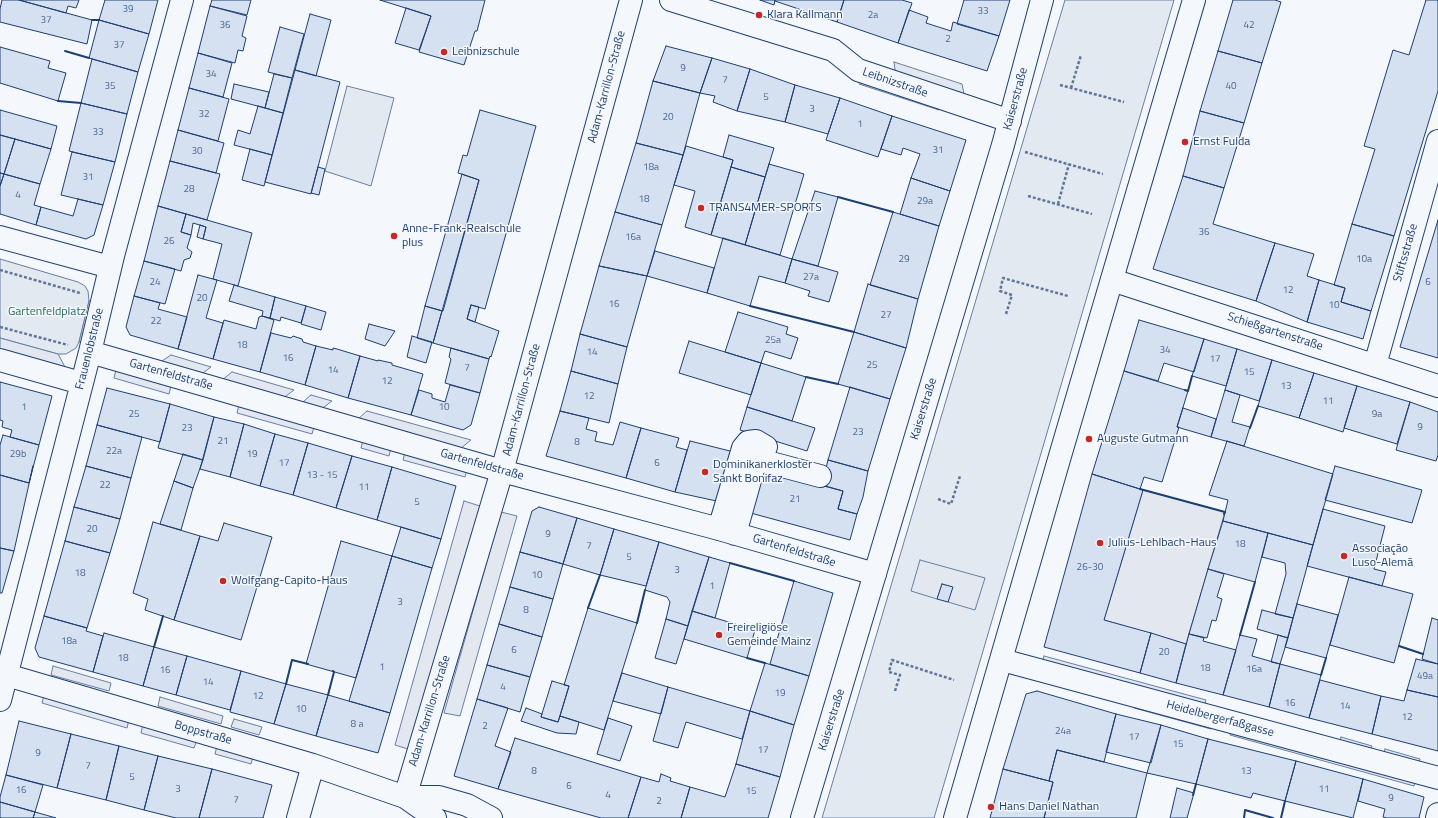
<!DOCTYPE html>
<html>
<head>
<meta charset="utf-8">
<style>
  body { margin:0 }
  canvas { display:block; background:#f4f7fb }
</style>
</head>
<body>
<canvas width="1438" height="818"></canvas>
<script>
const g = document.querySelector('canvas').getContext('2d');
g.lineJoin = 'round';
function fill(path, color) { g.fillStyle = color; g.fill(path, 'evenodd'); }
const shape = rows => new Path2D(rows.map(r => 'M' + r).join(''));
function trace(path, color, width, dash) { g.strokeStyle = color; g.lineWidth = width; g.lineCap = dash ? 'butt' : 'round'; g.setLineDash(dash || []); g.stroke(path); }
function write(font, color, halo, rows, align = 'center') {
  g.font = font + ' "Titillium Web",sans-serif'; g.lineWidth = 3; g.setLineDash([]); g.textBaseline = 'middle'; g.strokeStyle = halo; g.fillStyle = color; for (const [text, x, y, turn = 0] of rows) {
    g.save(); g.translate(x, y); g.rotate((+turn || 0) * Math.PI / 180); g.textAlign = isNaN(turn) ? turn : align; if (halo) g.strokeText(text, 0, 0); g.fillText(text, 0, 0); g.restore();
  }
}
const green = shape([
  [1065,0,1174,0,934,818,822,818,1065,0],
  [347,86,394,98,371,186,325,171,347,86],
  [0,259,78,282,85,286,88,291,89,301,79,342,76,348,66,354,58,354,0,338,0,259]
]);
const parking = shape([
  [894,62,962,84,965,99,896,77,894,62],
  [861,78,941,104,939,110,859,84,861,78],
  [89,301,96,302,86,343,79,342,89,301],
  [0,338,58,354,65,367,59,369,0,352,0,338],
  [171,355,211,367,195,379,153,367,171,355],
  [116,370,171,386,169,394,114,378,116,370],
  [232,372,294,390,278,402,216,385,232,372],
  [311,395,332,401,316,413,296,408,311,395],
  [239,405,314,427,312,434,237,413,239,405],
  [367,411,471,440,455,453,358,419,367,411],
  [363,440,391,448,389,456,361,448,363,440],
  [405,452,467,470,465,477,403,460,405,452],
  [1143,490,1225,512,1186,644,1104,620,1143,490],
  [464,501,480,506,411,750,395,745,464,501],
  [501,512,517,516,460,716,444,713,501,512],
  [920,560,985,578,975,610,948,602,952,587,942,584,937,599,911,591,920,560],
  [1044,656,1206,700,1204,708,1042,663,1044,656],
  [53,666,111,683,109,691,51,675,53,666],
  [44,695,129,720,127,728,42,703,44,695],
  [160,697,223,716,221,724,158,706,160,697],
  [1136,701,1213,723,1211,729,1134,708,1136,701],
  [234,719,262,727,259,735,231,727,234,719],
  [143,724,197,740,194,748,141,733,143,724],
  [1232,728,1416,779,1414,786,1230,735,1232,728],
  [1341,737,1372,746,1370,753,1339,744,1341,737],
  [217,746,253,757,251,764,215,754,217,746],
  [1385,749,1420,759,1418,766,1383,756,1385,749]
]);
const building = shape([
  [2,0,19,0,92,20,87,44,0,22,0,9,2,0],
  [19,0,79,0,76,8,68,6,66,13,19,0],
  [105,0,158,0,149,34,99,20,105,0],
  [212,0,251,0,247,15,210,6,212,0],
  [380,0,485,0,477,31,475,31,464,65,419,52,431,16,380,0],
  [760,0,775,0,774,5,760,0],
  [775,0,844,0,837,22,775,1,775,0],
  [844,0,902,0,912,3,898,43,837,22,844,0],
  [964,0,1010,0,999,36,957,24,964,0],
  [1233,0,1275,0,1281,2,1262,63,1218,51,1233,0],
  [1426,0,1438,0,1438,91,1394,236,1352,224,1375,149,1364,146,1393,50,1409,55,1426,0],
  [210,6,247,16,242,36,246,38,243,51,238,50,235,63,198,53,210,6],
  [406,8,431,16,419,50,395,43,406,8],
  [909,10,928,17,926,23,951,31,953,22,999,36,987,71,898,43,909,10],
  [310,14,331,20,316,76,295,70,310,14],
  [99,20,149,34,138,72,89,58,99,20],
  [280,27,304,34,292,78,268,72,280,27],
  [666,46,712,58,700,93,653,81,666,46],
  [0,47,50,61,48,68,66,73,58,101,0,83,0,47],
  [1218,51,1262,63,1244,123,1200,111,1218,51],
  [198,53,232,63,223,97,189,88,198,53],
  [712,58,750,69,737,111,713,102,715,96,700,93,712,58],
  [92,59,138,72,127,114,81,103,92,59],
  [750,69,795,85,785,122,737,111,750,69],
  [295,70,340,82,311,194,265,182,295,70],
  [274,74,292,78,283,113,265,108,274,74],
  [653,81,700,93,683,155,636,143,653,81],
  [234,84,269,92,265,108,231,99,234,84],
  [795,85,840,98,828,134,785,122,795,85],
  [189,88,229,99,218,141,178,130,189,88],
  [840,98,892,116,878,157,826,140,840,98],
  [81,103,127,114,115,162,69,151,81,103],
  [258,106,283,113,272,155,234,145,238,130,250,134,258,106],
  [0,110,57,126,51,149,0,135,0,110],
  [480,110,536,126,485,309,471,305,467,319,499,331,491,357,490,356,489,359,433,343,479,180,458,173,463,155,467,156,480,110],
  [1200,111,1244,123,1224,188,1183,176,1200,111],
  [892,116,966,140,950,191,911,178,920,154,903,148,901,155,881,149,892,116],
  [178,130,224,143,216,173,170,161,178,130],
  [0,135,15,139,4,174,0,173,0,135],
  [729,135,774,148,765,177,731,167,733,160,723,157,729,135],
  [15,139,51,149,40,184,4,174,15,139],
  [636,143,683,155,662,225,615,212,636,143],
  [686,146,733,160,711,235,685,227,695,191,674,185,686,146],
  [250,149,272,155,264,186,242,180,250,149],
  [72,152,115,162,103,205,61,195,72,152],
  [170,161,220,174,207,220,158,206,170,161],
  [769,164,804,174,780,255,745,245,769,164],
  [318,167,325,169,319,195,311,193,318,167],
  [731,167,765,177,745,245,711,235,731,167],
  [0,173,4,174,0,186,0,173],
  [4,174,40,184,34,205,41,207,36,225,0,214,0,186,4,174],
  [462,174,479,180,443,311,425,306,462,174],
  [1183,176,1224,188,1213,224,1275,243,1256,301,1153,269,1183,176],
  [911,178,950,191,939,226,900,214,911,178],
  [815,191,838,197,818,266,792,259,815,191],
  [78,199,103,205,94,235,86,239,36,225,41,207,73,216,78,199],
  [158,206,186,214,181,232,191,235,187,248,192,252,190,258,184,260,181,271,144,261,158,206],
  [615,212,662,225,647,276,599,266,615,212],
  [893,212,939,226,918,299,870,285,893,212],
  [186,214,252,233,238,286,213,279,222,244,203,239,206,227,193,223,191,235,181,232,186,214],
  [1438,220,1438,358,1400,347,1438,220],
  [1352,224,1394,236,1371,311,1341,302,1345,288,1334,285,1352,224],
  [200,225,206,227,203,239,197,237,200,225],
  [723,238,792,259,785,283,759,276,750,306,707,293,723,238],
  [1275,243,1314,254,1307,276,1319,280,1307,322,1256,301,1275,243],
  [655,251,714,268,707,293,647,276,655,251],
  [792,259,838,272,829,302,808,296,810,291,785,283,792,259],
  [144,261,175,269,165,304,134,296,144,261],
  [599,266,647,276,627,347,580,334,599,266],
  [198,275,217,280,206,318,223,323,213,359,178,349,198,275],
  [1319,280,1345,288,1341,302,1371,311,1363,339,1307,322,1319,280],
  [868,284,918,299,906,348,854,332,868,284],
  [234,285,275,297,270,318,262,316,263,311,229,301,234,285],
  [134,296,160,303,158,309,187,317,178,349,130,335,126,327,134,296],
  [275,297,306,306,301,323,281,317,280,321,270,318,275,297],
  [471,305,479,307,475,322,467,319,471,305],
  [306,306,326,312,321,330,301,324,306,306],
  [425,306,442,311,433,343,417,338,425,306],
  [738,312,788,327,786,334,798,338,791,359,765,351,761,363,725,352,738,312],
  [262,316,274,320,260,372,213,359,224,320,256,329,259,317,262,316],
  [1139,320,1204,339,1194,372,1164,363,1158,381,1124,371,1139,320],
  [369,324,395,331,385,346,365,339,369,324],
  [854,332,906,348,890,399,838,384,854,332],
  [271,333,291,338,293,336,302,339,303,342,316,346,305,385,260,372,271,333],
  [580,334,627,347,618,384,571,371,580,334],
  [412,336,432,342,426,363,407,357,412,336],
  [1204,339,1237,349,1226,386,1192,376,1204,339],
  [689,341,761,363,751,395,679,373,689,341],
  [316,346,333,350,333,348,337,349,360,356,348,398,305,385,316,346],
  [451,348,489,359,480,393,445,383,451,359,449,357,451,348],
  [1237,349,1272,360,1259,401,1225,390,1237,349],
  [360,356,378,361,378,360,392,363,392,365,423,374,411,415,348,398,360,356],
  [1272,360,1314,373,1299,418,1258,406,1272,360],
  [761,363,806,377,792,421,747,407,761,363],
  [571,371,618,384,609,423,560,411,571,371],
  [1124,371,1188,391,1177,427,1179,427,1162,482,1144,477,1140,489,1092,474,1124,371],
  [1314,373,1357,386,1343,432,1299,418,1314,373],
  [0,382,52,396,39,445,10,437,12,430,2,427,3,421,0,420,0,382],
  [450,385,480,393,471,425,463,430,411,415,419,390,432,394,432,398,445,402,450,385],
  [1357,386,1410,402,1397,444,1344,428,1357,386],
  [850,387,890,399,868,471,828,460,850,387],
  [107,388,170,404,160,442,97,425,107,388],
  [1225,390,1240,395,1232,422,1250,427,1244,446,1211,437,1225,390],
  [1410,402,1438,412,1438,455,1436,461,1396,450,1410,402],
  [170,404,214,417,203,460,158,448,170,404],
  [747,407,815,428,807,451,740,430,747,407],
  [1183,408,1216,419,1211,437,1177,427,1183,408],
  [560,411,589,418,586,429,597,432,595,441,613,445,620,422,641,428,626,478,546,456,560,411],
  [214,417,244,424,230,477,200,469,214,417],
  [244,424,275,434,260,486,230,477,244,424],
  [97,425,142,437,131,478,86,466,97,425],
  [641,428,679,438,676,447,687,450,675,492,626,478,641,428],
  [275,434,308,443,293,495,260,486,275,434],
  [3,435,39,445,29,483,0,475,0,445,3,435],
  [690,441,734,452,721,502,675,492,690,441],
  [1227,441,1333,474,1313,545,1223,521,1228,500,1209,495,1227,441],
  [308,443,352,456,336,508,293,495,308,443],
  [183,454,203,460,193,488,174,481,183,454],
  [352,456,392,467,377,520,336,508,352,456],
  [828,460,868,471,863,497,857,514,838,509,843,491,822,485,828,460],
  [759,465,797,479,843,491,838,509,857,514,850,540,747,512,759,465],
  [33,466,14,551,0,548,0,475,29,483,33,466],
  [86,466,131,478,120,519,74,507,86,466],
  [1335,466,1422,490,1412,523,1325,500,1335,466],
  [392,467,456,486,441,539,377,520,392,467],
  [1092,474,1143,490,1104,620,1151,633,1140,673,1044,647,1092,474],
  [174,481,193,488,181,530,160,524,174,481],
  [74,507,120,519,110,553,65,541,74,507],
  [539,507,577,518,563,564,520,552,532,511,539,507],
  [1323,509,1385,526,1374,569,1386,572,1382,586,1307,566,1323,509],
  [577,518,614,529,600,575,563,564,577,518],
  [1223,521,1268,533,1255,582,1208,569,1223,521],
  [153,522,200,536,174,620,145,610,148,599,133,593,153,522],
  [224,523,272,537,241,640,174,620,200,536,218,541,224,523],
  [401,527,441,539,432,568,392,556,401,527],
  [614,529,659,542,646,586,600,575,614,529],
  [1268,533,1313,545,1293,618,1275,614,1286,574,1285,563,1262,557,1268,533],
  [65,541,110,553,87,628,44,616,65,541],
  [341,541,392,556,356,678,306,664,341,541],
  [659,542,709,557,688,626,666,619,670,602,667,597,645,590,659,542],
  [0,548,14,551,2,593,0,593,0,548],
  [520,552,563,564,553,599,510,587,520,552],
  [392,556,432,568,390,713,349,701,392,556],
  [709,557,730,563,715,618,692,611,709,557],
  [1208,569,1224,574,1217,597,1222,599,1216,621,1212,620,1207,638,1189,634,1208,569],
  [1349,577,1413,594,1394,663,1330,645,1349,577],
  [794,581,833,593,809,676,770,664,794,581],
  [942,584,953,587,948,602,937,599,942,584],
  [510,587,553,599,542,637,499,624,510,587],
  [1297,604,1338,615,1326,658,1285,647,1297,604],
  [588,608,637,623,604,730,560,716,569,686,564,685,588,608],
  [1262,610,1293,618,1288,638,1257,629,1262,610],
  [692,611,755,630,747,658,684,639,692,611],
  [44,616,87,628,86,631,103,636,93,672,39,657,35,648,44,616],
  [1432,618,1438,620,1438,664,1422,659,1432,618],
  [666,619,688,626,676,664,655,658,666,619],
  [499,624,542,637,530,677,487,665,499,624],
  [104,633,154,647,143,686,93,672,104,633],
  [1151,633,1186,644,1176,683,1140,673,1151,633],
  [1189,634,1204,638,1203,641,1236,650,1223,695,1176,683,1189,634],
  [1240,635,1257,639,1252,656,1280,664,1269,707,1223,695,1240,635],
  [1278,635,1288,638,1280,664,1271,662,1278,635],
  [154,647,187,656,176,695,143,686,154,647],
  [187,656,241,671,230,710,176,695,187,656],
  [1416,659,1438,664,1438,697,1407,690,1416,659],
  [765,663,809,676,794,725,750,711,765,663],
  [1280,664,1321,675,1309,718,1269,707,1280,664],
  [487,665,530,677,520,712,477,699,487,665],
  [241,671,286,684,274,724,230,712,241,671],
  [622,673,668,687,661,714,613,701,622,673],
  [1320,680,1381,696,1372,734,1309,718,1320,680],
  [552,681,569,686,558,722,541,717,552,681],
  [286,684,328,695,316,736,274,724,286,684],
  [668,687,750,711,742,739,686,722,678,748,653,741,668,687],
  [1407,690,1438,697,1438,751,1372,734,1381,696,1404,701,1407,690],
  [1037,691,1116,714,1104,762,1057,750,1049,781,1003,769,1026,694,1037,691],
  [328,695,390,713,378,753,316,736,328,695],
  [477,699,508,708,495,746,511,752,498,789,454,776,477,699],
  [526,708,542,714,541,717,558,722,560,716,579,722,576,734,557,733,521,721,526,708],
  [750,711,794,725,780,777,736,764,750,711],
  [1116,714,1161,725,1151,763,1106,752,1116,714],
  [608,718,632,726,620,761,597,754,608,718],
  [19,721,71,734,57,788,6,775,19,721],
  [1161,725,1208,739,1196,784,1147,773,1161,725],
  [71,734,119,746,106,800,57,788,71,734],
  [515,738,641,777,628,818,601,818,498,789,515,738],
  [1208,739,1296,761,1285,801,1253,793,1251,798,1196,784,1208,739],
  [119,746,158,756,144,810,106,800,119,746],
  [1057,750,1147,773,1136,818,1044,818,1053,782,1049,781,1057,750],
  [158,756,212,769,199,818,176,818,144,810,158,756],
  [1296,761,1363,779,1353,818,1285,801,1296,761],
  [736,764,780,777,768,818,681,818,690,787,725,797,736,764],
  [212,769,272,785,263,818,199,818,212,769],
  [1003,769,1053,782,1044,818,990,818,1003,769],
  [661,774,671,778,670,781,690,787,681,818,628,818,641,777,659,782,661,774],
  [6,775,43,785,35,812,0,802,0,797,6,775],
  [1363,779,1424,797,1419,818,1387,818,1383,817,1385,809,1358,801,1363,779],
  [1177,788,1194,793,1187,818,1170,818,1177,788],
  [0,802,35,812,33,818,0,818,0,802],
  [35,812,56,818,33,818,35,812]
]);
const path = shape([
  [1060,85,1124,102],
  [1071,88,1081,55],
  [1025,152,1103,174],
  [1028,196,1092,214],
  [1058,204,1069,164],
  [0,270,80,293],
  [1006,314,1012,295,1000,291,1003,278,1068,296],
  [0,327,68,345],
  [938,499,951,504,960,476],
  [895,691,900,675,889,672,892,660,954,680]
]);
const minor = shape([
  [671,0,833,50,858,70,1010,121],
  [0,237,110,267],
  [1112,280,1438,386],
  [90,352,502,471,719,529,875,574],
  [0,360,81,383],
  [1375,365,1438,141],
  [719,529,743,448,748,442,756,441,766,447],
  [735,534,756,459,820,476],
  [1002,660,1438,778],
  [0,673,313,765,405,797,435,818],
  [0,700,90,352,113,256,182,0],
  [405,797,502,471,631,0],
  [405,797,439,797,467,805,491,818],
  [298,818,313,765],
  [1437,818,1438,814]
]);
const major = shape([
  [802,818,1003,145,1042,0],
  [955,818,1060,456,1194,0]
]);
const wall = shape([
  [92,20,99,20],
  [65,51,89,58],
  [58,101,81,103],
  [838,197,893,212],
  [750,306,854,332],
  [806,377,838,384],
  [1185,390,1188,391,1192,376],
  [1250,428,1258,406],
  [1140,489,1225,512,1224,514],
  [730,563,794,581],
  [588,608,600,575],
  [637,623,645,590],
  [1240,635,1255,582],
  [1399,646,1423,654],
  [154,647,163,616],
  [747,658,765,663],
  [1321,675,1326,658],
  [286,684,292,660,308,664],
  [328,695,334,672,333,671],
  [1193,795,1196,784],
  [1244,818,1245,810,1273,818],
  [1281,818,1285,801]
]);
const markers = [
  [759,15,4,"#c62828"],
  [444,52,4,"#c62828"],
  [1185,142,4,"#c62828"],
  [701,208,4,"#c62828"],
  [394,236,4,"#c62828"],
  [1089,439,4,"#c62828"],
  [705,472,4,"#c62828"],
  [1100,543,4,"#c62828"],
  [1344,556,4,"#c62828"],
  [223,581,4,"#c62828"],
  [719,635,4,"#c62828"],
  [991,807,4,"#c62828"]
];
const numberNames = [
  ["39",128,10],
  ["33",983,12],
  ["2a",873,16],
  ["37",46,21],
  ["36",225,26],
  ["42",1249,26],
  ["2",948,40],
  ["37",119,46],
  ["9",683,69],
  ["34",211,75],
  ["7",725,81],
  ["35",110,87],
  ["40",1231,87],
  ["5",766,98],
  ["3",812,110],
  ["32",204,115],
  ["20",668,118],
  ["1",860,125],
  ["33",98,133],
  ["31",938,151],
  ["30",197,152],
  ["18a",651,168],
  ["31",88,178],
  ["28",189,190],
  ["4",18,196],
  ["18",644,200],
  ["29a",925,202],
  ["36",1204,233],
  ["16a",633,238],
  ["26",169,242],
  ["29",904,260],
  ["10a",1364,260],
  ["27a",811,278],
  ["24",155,283],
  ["6",1428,283],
  ["12",1288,291],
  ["20",202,299],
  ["16",614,305],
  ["10",1334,306],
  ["27",886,316],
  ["22",156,322],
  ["25a",773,341],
  ["18",242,346],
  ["34",1165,351],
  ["14",592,353],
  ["16",288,359],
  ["17",1215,360],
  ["25",872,366],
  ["7",467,369],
  ["14",333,371],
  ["15",1249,373],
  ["12",387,382],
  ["13",1286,387],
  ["12",589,397],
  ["11",1328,402],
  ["1",24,408],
  ["10",444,408],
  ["25",134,415],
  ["9a",1377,415],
  ["9",1420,428],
  ["23",187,429],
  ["23",858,433],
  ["21",223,442],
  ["8",577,443],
  ["22a",114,452],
  ["29b",18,455],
  ["19",252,455],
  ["17",284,464],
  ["6",657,464],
  ["13 - 15",322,476],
  ["22",105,486],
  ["11",364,488],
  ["21",795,500],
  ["5",417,503],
  ["20",92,530],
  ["9",548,535],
  ["18",1240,545],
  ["7",589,547],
  ["5",629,558],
  ["26-30",1090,568],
  ["3",677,571],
  ["18",80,574],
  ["10",537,576],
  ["1",712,587],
  ["3",400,603],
  ["8",526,611],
  ["18a",69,642],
  ["6",514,651],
  ["20",1164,653],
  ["18",123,659],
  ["1",382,668],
  ["18",1205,669],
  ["16a",1254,670],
  ["16",165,671],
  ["49a",1425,677],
  ["14",208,683],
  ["4",503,688],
  ["19",780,694],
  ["12",258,697],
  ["16",1290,704],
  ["14",1345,707],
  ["10",301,710],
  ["12",1407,718],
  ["8 a",357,725],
  ["2",485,727],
  ["24a",1063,732],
  ["17",1134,738],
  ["15",1178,745],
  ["17",763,751],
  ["9",38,754],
  ["7",88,767],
  ["8",534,772],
  ["13",1246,772],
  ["5",132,778],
  ["6",569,787],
  ["3",178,790],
  ["11",1324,790],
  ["16",21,791],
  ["15",751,792],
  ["4",608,796],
  ["9",1391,799],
  ["7",236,801],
  ["2",659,802]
];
const poiNames = [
  ["Klara Kallmann",767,15],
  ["Leibnizschule",452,52],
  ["Ernst Fulda",1193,142],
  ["TRANS4MER-SPORTS",709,208],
  ["Anne-Frank-Realschule",402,229],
  ["plus",402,243],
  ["Auguste Gutmann",1097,439],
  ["Dominikanerkloster",713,465],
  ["Sankt Bonifaz",713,479],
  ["Julius-Lehlbach-Haus",1108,543],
  ["Associação",1352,549],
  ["Luso-Alemã",1352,563],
  ["Wolfgang-Capito-Haus",231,581],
  ["Freireligiöse",727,628],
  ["Gemeinde Mainz",727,642],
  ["Hans Daniel Nathan",999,807]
];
const streetNames = [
  ["Leibnizstraße",895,83,19],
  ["Adam-Karrillon-Straße",607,87,-75],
  ["Kaiserstraße",1016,99,-75],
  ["Stiftsstraße",1406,253,-74],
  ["Schießgartenstraße",1275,332,18],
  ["Frauenlobstraße",90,349,-76],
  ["Gartenfeldstraße",171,375,16],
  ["Adam-Karrillon-Straße",522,400,-75],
  ["Kaiserstraße",924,409,-73],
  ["Gartenfeldstraße",482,465,16],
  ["Gartenfeldstraße",794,551,17],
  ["Adam-Karrillon-Straße",430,711,-73],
  ["Heidelbergerfaßgasse",1220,719,15],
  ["Kaiserstraße",832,720,-73],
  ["Boppstraße",203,733,16]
];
const parkNames = [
  ["Gartenfeldplatz",47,312]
];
fill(green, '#e3e9f0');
trace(green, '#687fa3', 1);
fill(parking, '#e3e8f0');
trace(parking, '#687fa3', 1);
fill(building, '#d5e0f0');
trace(building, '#1d3f73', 1);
trace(minor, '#1d3f73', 24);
trace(major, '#1d3f73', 24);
trace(path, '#5e769c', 2.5, [3, 2]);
trace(minor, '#f4f7fb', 22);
trace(major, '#f4f7fb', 22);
trace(wall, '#1d3f73', 2);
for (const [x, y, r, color] of markers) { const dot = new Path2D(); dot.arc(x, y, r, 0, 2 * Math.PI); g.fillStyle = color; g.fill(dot); trace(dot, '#f4f7fb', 1.5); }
write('10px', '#4b6792', null, numberNames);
write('12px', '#1d3f73', '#f4f7fb', poiNames, 'left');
write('12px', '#1d3f73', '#f4f7fb', streetNames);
write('12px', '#2c6c60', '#f4f7fb', parkNames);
</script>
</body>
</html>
